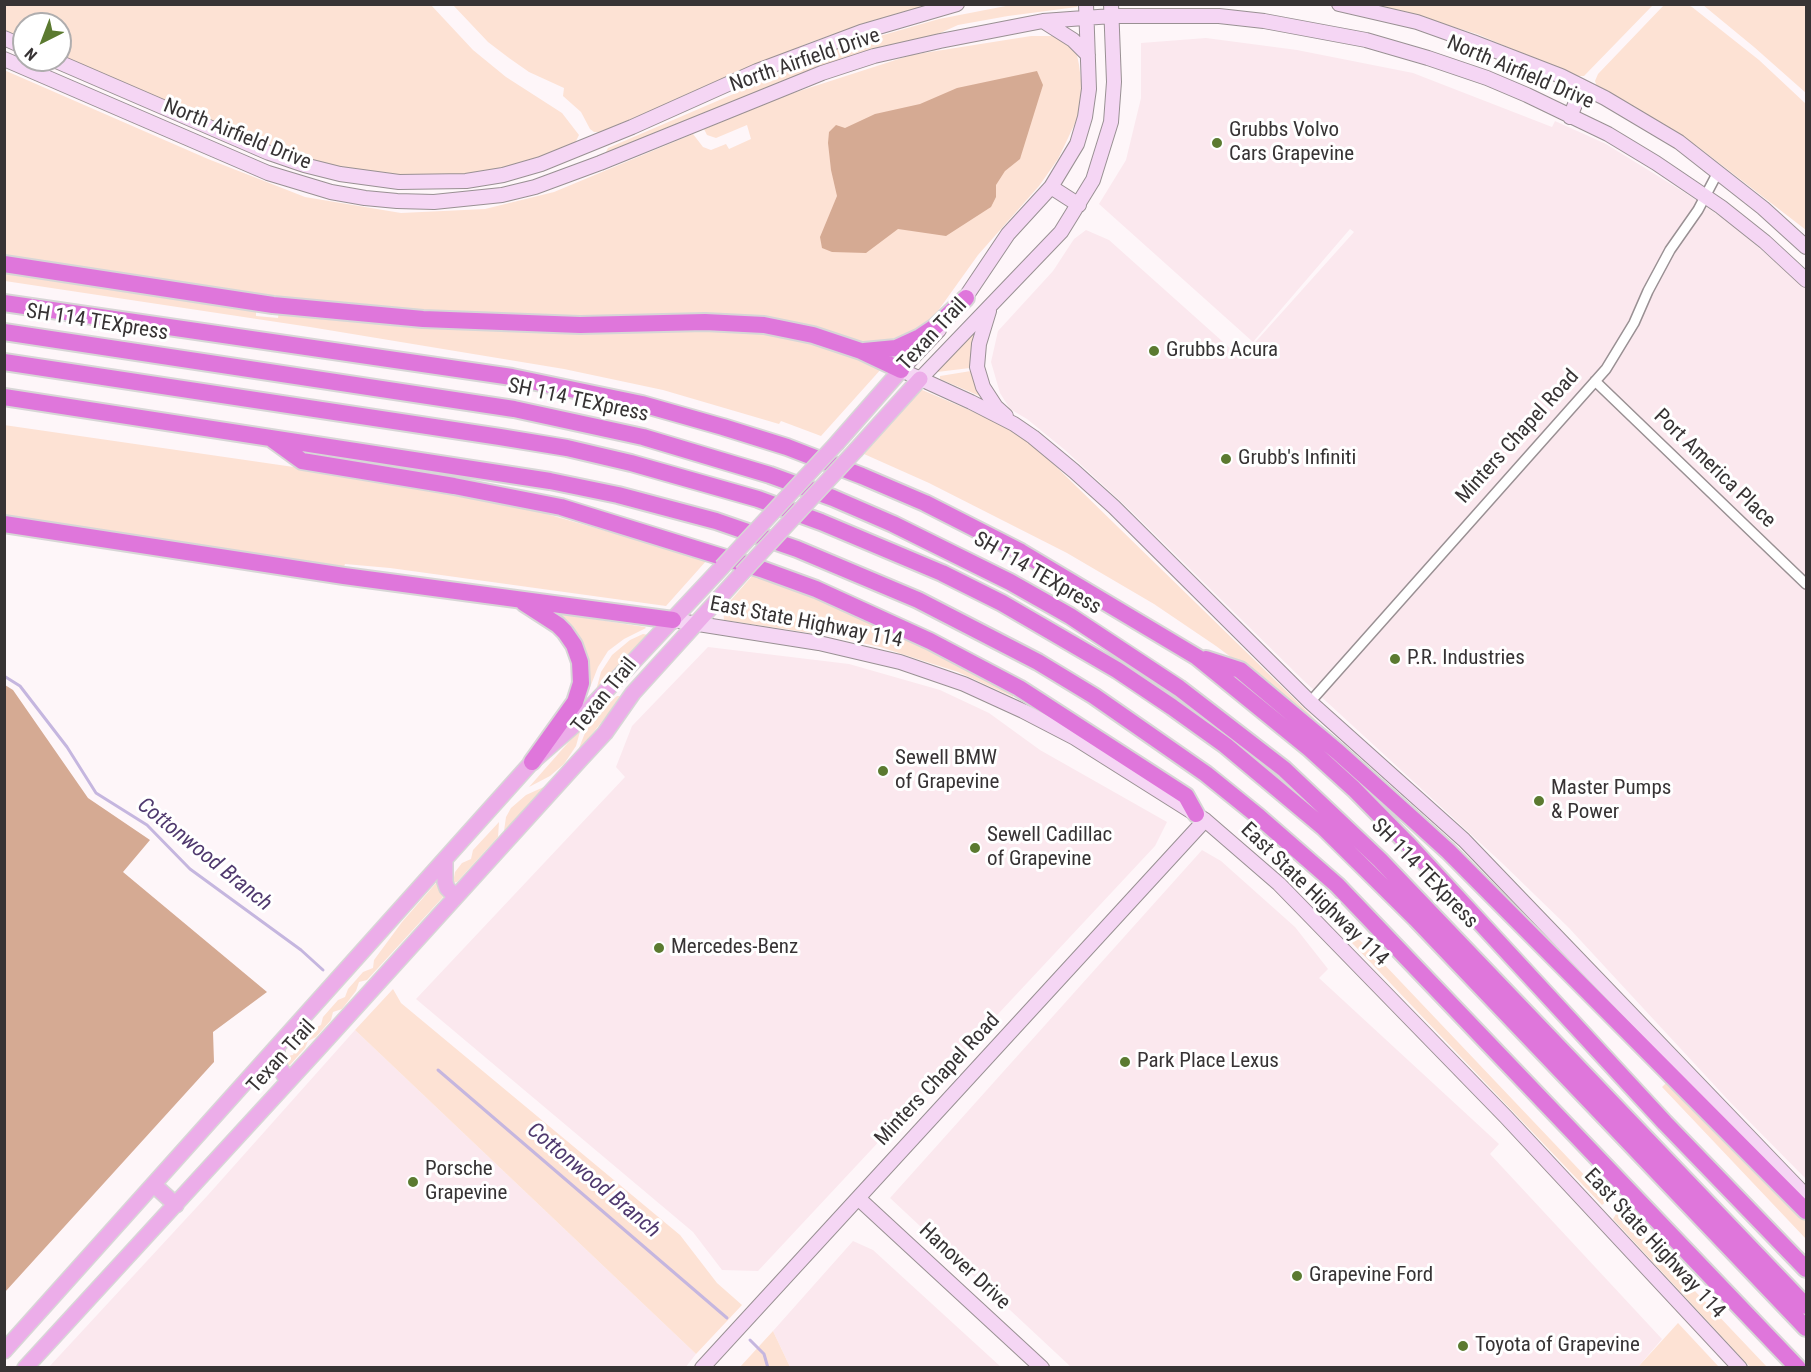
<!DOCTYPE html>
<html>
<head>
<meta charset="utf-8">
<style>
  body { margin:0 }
  #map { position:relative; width:1811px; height:1372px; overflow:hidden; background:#fef6f9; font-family:"Roboto Condensed",sans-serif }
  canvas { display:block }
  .frame { position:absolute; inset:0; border:6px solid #373334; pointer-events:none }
  .north { position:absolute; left:12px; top:12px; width:60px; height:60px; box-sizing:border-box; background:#fff; border:2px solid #afadae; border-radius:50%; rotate:222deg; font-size:16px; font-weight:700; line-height:24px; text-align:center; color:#373334 }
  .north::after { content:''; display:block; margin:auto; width:21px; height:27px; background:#5b7a30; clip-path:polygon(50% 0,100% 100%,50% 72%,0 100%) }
</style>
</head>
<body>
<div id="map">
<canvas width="1811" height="1372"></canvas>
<div class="frame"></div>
<div class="north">N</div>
</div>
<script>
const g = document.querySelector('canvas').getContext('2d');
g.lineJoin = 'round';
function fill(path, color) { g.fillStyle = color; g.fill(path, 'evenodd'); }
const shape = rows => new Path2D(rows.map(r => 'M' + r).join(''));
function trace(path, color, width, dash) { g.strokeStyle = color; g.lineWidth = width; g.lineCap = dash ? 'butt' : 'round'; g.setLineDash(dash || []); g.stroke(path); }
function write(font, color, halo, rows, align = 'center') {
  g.font = font + ' "Roboto Condensed",sans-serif'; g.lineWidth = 6; g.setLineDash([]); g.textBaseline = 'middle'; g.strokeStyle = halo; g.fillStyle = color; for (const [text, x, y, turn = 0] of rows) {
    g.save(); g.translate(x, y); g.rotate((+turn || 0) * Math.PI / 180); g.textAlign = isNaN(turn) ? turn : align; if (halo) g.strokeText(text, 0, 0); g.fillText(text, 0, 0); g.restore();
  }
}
const built = shape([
  [1206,38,1297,50,1413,73,1552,127,1555,121,1606,144,1687,194,1730,223,1806,288,1806,1179,1729,1101,1569,928,1502,863,1303,680,1130,510,1065,450,1027,419,1010,409,1000,393,991,362,998,331,1053,271,1074,239,1086,230,1109,240,1241,358,1354,232,1350,229,1253,342,1099,204,1126,160,1141,98,1141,43],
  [708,647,849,664,940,690,989,713,1040,750,1167,822,1155,846,758,1271,722,1270,693,1232,416,999,625,777,616,767,632,726],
  [1202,850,1221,861,1295,927,1328,969,1319,978,1499,1144,1490,1154,1662,1339,1638,1367,1071,1367,890,1198],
  [355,1030,696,1354,685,1368,48,1368,208,1195],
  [853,1241,873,1250,1001,1367,790,1367,773,1331]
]);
const green = shape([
  [1016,4,1078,5,1077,7,1008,16,958,25,938,34,780,82,615,151,606,152,608,148,845,46,939,19],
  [5,5,431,5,473,50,506,77,562,113,579,135,575,143,566,148,530,161,476,173,416,177,345,169,275,148,60,55,60,24,24,24,24,39,5,30],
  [453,5,938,5,878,19,811,42,601,132,594,132,590,129,581,112,563,96,564,88,529,72,509,58,488,42],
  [1370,5,1653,5,1584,76,1575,76,1477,34,1394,9],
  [1664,5,1688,5,1692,7,1759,60,1806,104,1806,230,1697,146,1659,122,1597,87,1595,81,1598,74],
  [1703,5,1806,5,1806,93,1754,47],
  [1031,36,1053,36,1061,39,1077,55,1079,65,1082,88,1078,117,1058,159,1039,186,978,255,935,315,922,327,892,339,892,342,874,346,822,334,515,318,323,305,5,258,4,70,208,159,305,197,401,213,485,209,554,192,693,134,703,147,711,150,726,144,729,149,751,139,747,125,716,138,707,135,704,129,784,96,911,55],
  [4,269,253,307,253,311,256,312,256,316,278,318,279,310,719,328,772,332,838,350,882,368,821,436,781,421,779,424,663,390,564,369,310,327,5,281],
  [974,332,976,332,973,365,970,368,937,372],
  [971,371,974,373,982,397,940,379,940,376],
  [920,389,981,415,1015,433,1037,448,1317,721,1216,646,1154,604,1067,553,929,483,864,454],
  [4,425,404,483,505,502,707,560,666,606,390,568,345,564,342,572,5,519],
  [753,575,812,595,887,628,1015,693,1013,697,958,672,880,647,831,636,724,620,723,609],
  [554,613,645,627,646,628,624,639,608,651,598,667,589,690],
  [643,634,649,635,595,694,601,672,612,655,630,640],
  [617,696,620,696,608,714,577,753,585,733,596,715],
  [581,728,576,746,564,764,550,776,529,787],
  [546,786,527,807,504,831,506,817,511,808,526,795],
  [499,822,498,837,457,882,453,883,455,872,462,863,471,859,473,850],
  [443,875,444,896,367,980,359,982,356,991,342,1009,333,1012,331,1020,316,1037,308,1041,305,1048,290,1065,286,1065,287,1056,293,1055,297,1046,313,1029,321,1025,323,1017,338,1000,345,997,348,989,363,972,373,968,374,960,402,922],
  [1333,914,1382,962,1608,1200,1602,1205,1332,922],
  [393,989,401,1003,680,1235,717,1283,742,1305,696,1354,355,1030],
  [1668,1081,1806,1218,1806,1239,1662,1087],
  [1621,1213,1767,1367,1750,1367,1613,1219,1616,1214],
  [1678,1323,1719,1367,1638,1367],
  [773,1331,790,1367,740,1367]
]);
const forest = shape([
  [1037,71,1043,85,1020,159,1005,171,996,185,996,197,991,207,946,236,898,229,866,253,832,252,822,248,820,237,837,196,831,170,828,143,829,132,836,125,845,128,875,114,920,104,957,88],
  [5,685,13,690,88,798,150,840,123,872,267,992,213,1032,214,1062,5,1292]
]);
const stream = shape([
  [4,676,20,686,67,747,96,793,147,825,190,869,301,950,323,970],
  [438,1070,727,1318],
  [750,1340,764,1354,768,1368]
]);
const street = shape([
  [1595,381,1806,584],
  [1310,702,1606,369,1634,323,1648,291,1670,250,1698,210,1718,172]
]);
const secondary = shape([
  [1339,4,1417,22,1473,42,1561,76,1605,98,1679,142,1763,208,1806,247],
  [1043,21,1073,40,1088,55],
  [4,38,24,47],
  [4,59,268,173,331,192,365,198,397,201,434,202,502,195,535,187,600,163,822,73,874,56,940,41,1043,21,1112,16,1219,16,1264,21,1366,40,1428,58,1487,78,1527,95,1608,134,1656,163,1721,207,1765,242,1806,280],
  [54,60,269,153,304,165,340,174,399,182,466,181,503,175,541,164,632,127,757,71,861,32,957,4],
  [1570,117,1582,87],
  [1051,187,1079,205],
  [961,304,1008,234,1051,187,1077,144,1085,117,1089,89,1086,4],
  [989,311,979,344,977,367,983,387,996,407,1006,416],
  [939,330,901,370,971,402,1014,424,1033,437,1074,471,1114,507,1310,702,1464,840,1806,1196],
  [920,379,1061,232,1093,180,1111,122,1114,82,1111,4],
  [673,620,819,643,900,662,964,684,1023,711,1075,738,1205,820,1279,884,1506,1117,1740,1368],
  [858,1198,1042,1368],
  [702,1368,1205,820]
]);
const primary = shape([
  [837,443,901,370],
  [856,450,920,379],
  [445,860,445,882,447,888,455,896],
  [277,1048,277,1063,288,1081],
  [154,1185,176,1205],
  [4,1351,532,762,572,727,722,567],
  [25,1368,318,1049,579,761,605,733,633,693,742,573]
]);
const highway = shape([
  [4,264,273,305,423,319,580,325,705,322,764,325,813,335,861,351,901,370],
  [4,303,512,377,642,404,723,427,787,447,862,476,925,503,1021,552,1197,657,1310,749,1354,789,1407,843,1665,1123,1806,1269],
  [4,332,514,409,643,437,770,475,833,498,893,524,1010,582,1070,616,1179,688,1284,769,1380,860,1806,1306],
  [864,351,896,348,920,337,935,327,966,298],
  [4,362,500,437,567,448,631,463,758,499,821,522,942,573,1002,603,1117,670,1172,707,1225,745,1323,827,1416,919,1806,1328],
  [4,397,550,481,618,495,716,521,797,549,918,600,1038,662,1094,696,1206,774,1258,816,1337,885,1798,1368],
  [273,440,302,461,454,486,561,507,761,569,816,589,930,641,1019,688,1186,796,1196,814],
  [4,524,344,576,673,620],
  [524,603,558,625,565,632,574,645,580,662,581,683,575,702,532,762],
  [1206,659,1240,670,1338,752,1415,821,1448,851,1806,1211]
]);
const primaryBridge = shape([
  [722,567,837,443],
  [742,573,856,450]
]);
const markers = [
  [1217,143,6,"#5b7a30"],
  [1154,351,6,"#5b7a30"],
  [1226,459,6,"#5b7a30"],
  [1395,659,6,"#5b7a30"],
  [883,771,6,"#5b7a30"],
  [1539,801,6,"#5b7a30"],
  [975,848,6,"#5b7a30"],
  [659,948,6,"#5b7a30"],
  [1125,1062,6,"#5b7a30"],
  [413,1182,6,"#5b7a30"],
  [1297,1276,6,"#5b7a30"],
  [1463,1346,6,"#5b7a30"]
];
const streetNames = [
  ["North Airfield Drive",805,61,-19],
  ["North Airfield Drive",1520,73,23],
  ["North Airfield Drive",237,135,22],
  ["SH 114 TEXpress",97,323,9],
  ["Texan Trail",933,335,-47],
  ["SH 114 TEXpress",578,401,12],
  ["Minters Chapel Road",1518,437,-48],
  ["Port America Place",1714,469,44],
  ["SH 114 TEXpress",1037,574,30],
  ["East State Highway 114",806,623,11],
  ["Texan Trail",605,696,-51],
  ["SH 114 TEXpress",1424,874,46],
  ["East State Highway 114",1314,895,44],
  ["Texan Trail",282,1057,-48],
  ["Minters Chapel Road",938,1080,-47],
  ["East State Highway 114",1654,1244,47],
  ["Hanover Drive",964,1267,43]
];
const poiNames = [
  ["Grubbs Volvo",1229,131],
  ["Cars Grapevine",1229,155],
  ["Grubbs Acura",1166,351],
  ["Grubb's Infiniti",1238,459],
  ["P.R. Industries",1407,659],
  ["Sewell BMW",895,759],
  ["of Grapevine",895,783],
  ["Master Pumps",1551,789],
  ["& Power",1551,813],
  ["Sewell Cadillac",987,836],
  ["of Grapevine",987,860],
  ["Mercedes-Benz",671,948],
  ["Park Place Lexus",1137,1062],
  ["Porsche",425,1170],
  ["Grapevine",425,1194],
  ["Grapevine Ford",1309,1276],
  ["Toyota of Grapevine",1475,1346]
];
const waterNames = [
  ["Cottonwood Branch",204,855,39],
  ["Cottonwood Branch",593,1181,40]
];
fill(built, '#fbe8ee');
fill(green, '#fde2d4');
fill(forest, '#d5aa93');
trace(stream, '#c5b6df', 3);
trace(street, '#999093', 12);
trace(secondary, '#999093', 16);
trace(primary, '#d7d6d6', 18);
trace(highway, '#d7d6d6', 20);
trace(street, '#fff', 9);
trace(secondary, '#f5d6f4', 14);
trace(primary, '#ecade9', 15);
trace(highway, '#df76db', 16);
trace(primaryBridge, '#d7d6d6', 18, []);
trace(primaryBridge, '#ecade9', 15);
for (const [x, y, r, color] of markers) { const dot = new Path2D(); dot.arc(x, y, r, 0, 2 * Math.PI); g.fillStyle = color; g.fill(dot); trace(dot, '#fff', 2); }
write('21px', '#373334', '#fff', streetNames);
write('21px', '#373334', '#fff', poiNames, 'left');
write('italic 22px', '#4f396e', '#fff', waterNames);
</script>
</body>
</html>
